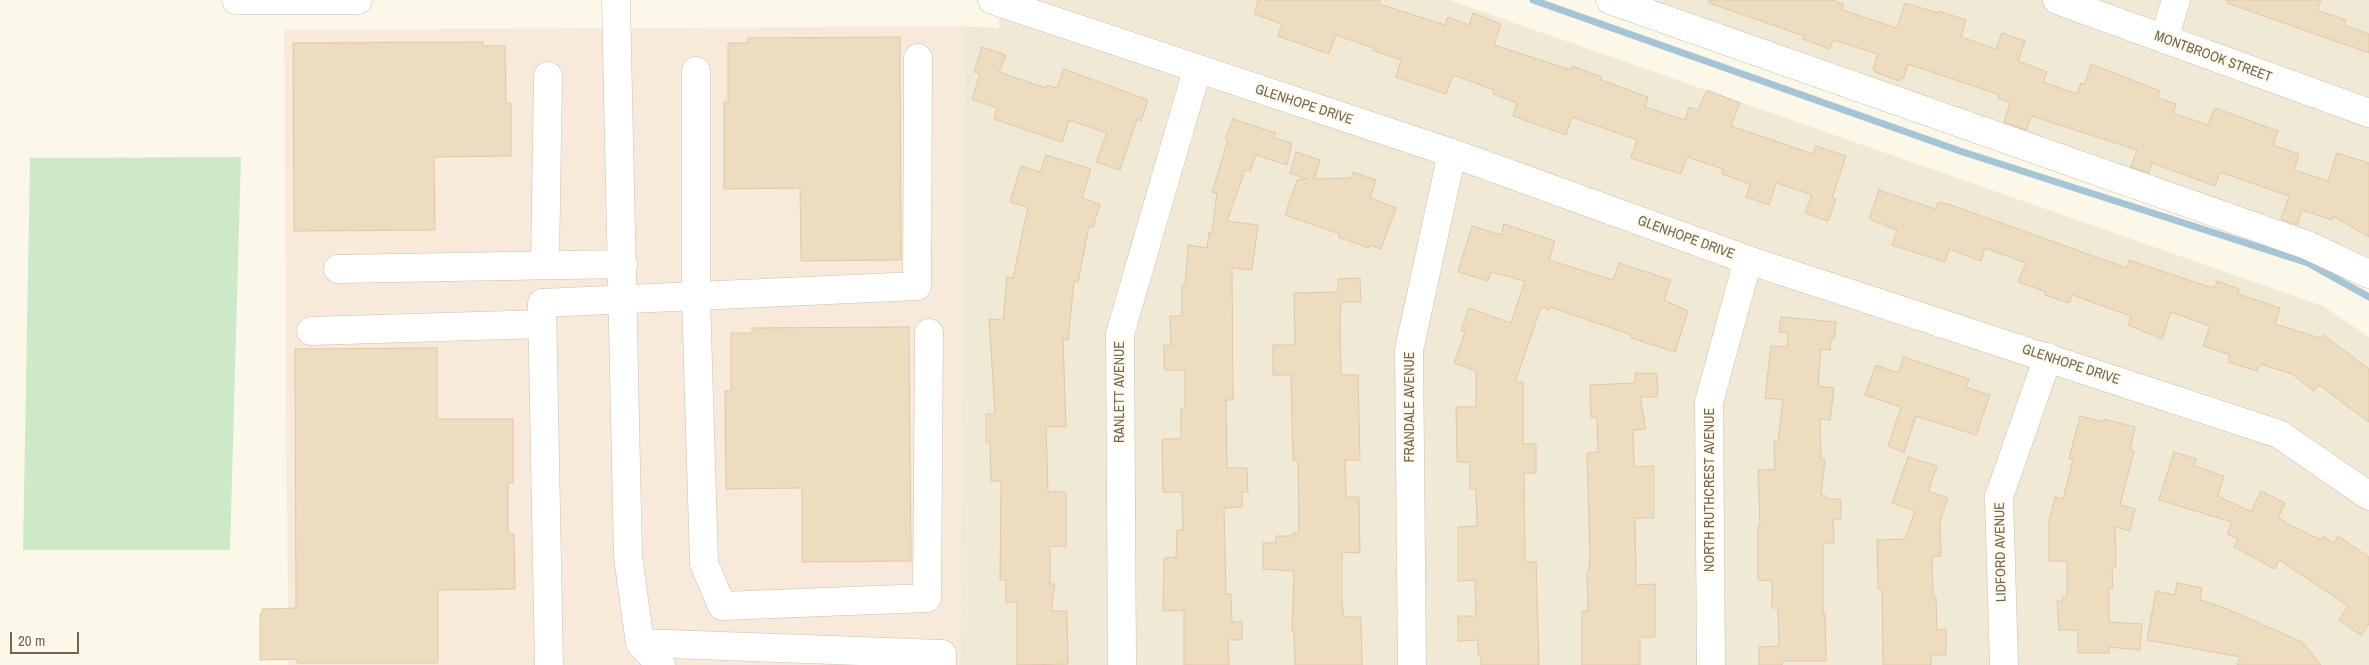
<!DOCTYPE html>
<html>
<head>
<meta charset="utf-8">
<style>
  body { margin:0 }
  #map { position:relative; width:2369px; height:665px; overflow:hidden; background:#fcf8e9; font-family:"Archivo Narrow",sans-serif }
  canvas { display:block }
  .scale { position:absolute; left:10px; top:632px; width:69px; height:22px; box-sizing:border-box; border:2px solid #75644e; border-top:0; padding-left:6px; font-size:15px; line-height:18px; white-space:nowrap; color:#75644e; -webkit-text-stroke:4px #fefcf0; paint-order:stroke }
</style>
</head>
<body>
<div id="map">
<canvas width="2369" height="665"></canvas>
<div class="scale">20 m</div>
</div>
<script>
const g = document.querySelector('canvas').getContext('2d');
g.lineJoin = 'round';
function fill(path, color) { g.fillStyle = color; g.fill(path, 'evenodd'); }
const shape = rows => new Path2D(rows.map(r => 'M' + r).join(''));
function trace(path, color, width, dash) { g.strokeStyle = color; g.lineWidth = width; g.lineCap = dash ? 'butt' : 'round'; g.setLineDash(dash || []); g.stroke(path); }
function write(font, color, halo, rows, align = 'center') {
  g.font = font + ' "Archivo Narrow",sans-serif'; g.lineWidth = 4.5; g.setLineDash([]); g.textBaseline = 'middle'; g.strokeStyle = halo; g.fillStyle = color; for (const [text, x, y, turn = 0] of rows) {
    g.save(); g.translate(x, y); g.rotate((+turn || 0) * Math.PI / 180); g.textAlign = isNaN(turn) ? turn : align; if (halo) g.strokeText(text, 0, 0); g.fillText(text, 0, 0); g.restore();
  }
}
const residential = shape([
  [1001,0,1449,0,2323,306,2369,337,2369,665,960,665,965,26,999,28],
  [1630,0,2369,0,2369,268]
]);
const commercial = shape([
  [965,26,960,665,288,665,284,30]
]);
const green = shape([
  [241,157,230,550,23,550,30,158]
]);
const stream = shape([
  [1533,0,1960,151,2308,263,2369,297]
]);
const building = shape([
  [1258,0,1380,0,1379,4,1445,25,1448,17,1469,25,1473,13,1501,24,1494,45,1571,70,1572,66,1602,77,1601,80,1648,97,1645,107,1685,120,1689,107,1698,110,1707,90,1740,103,1731,126,1813,154,1816,146,1846,156,1832,198,1836,199,1828,221,1805,213,1812,195,1776,183,1769,205,1746,197,1750,184,1722,174,1723,169,1687,157,1681,174,1649,164,1631,158,1637,140,1572,117,1566,135,1513,116,1517,103,1493,94,1494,90,1453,75,1446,94,1396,77,1401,60,1372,50,1373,48,1336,35,1329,54,1278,36,1282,24,1254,14,1258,0],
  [1709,0,1832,0,1844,4,1842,10,1897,28,1905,3,1938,13,1939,11,1966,20,1961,37,1996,49,2002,33,2025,41,2018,61,2047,72,2043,82,2077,94,2081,83,2085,84,2091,64,2160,91,2158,98,2176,104,2173,113,2208,125,2215,108,2278,131,2273,145,2299,154,2294,170,2328,181,2337,153,2369,163,2369,237,2333,216,2332,220,2302,210,2297,225,2281,219,2289,196,2220,172,2215,186,2152,163,2149,173,2131,167,2137,150,2032,116,2026,130,2004,122,2010,103,1998,98,2000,95,1908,64,1903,79,1900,78,1899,81,1875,72,1876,70,1873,69,1878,54,1833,40,1830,49,1803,39,1804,36,1709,3,1709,0],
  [2227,0,2321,0,2317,10,2346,20,2344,25,2369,34,2369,53,2227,3,2227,0],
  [900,37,901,260,801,261,800,188,724,189,724,102,728,102,728,43,748,43,748,38,900,37],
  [483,42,483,46,505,46,506,103,511,103,511,156,434,157,435,230,294,231,293,43,483,42],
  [982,47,1006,55,999,72,1046,88,1047,85,1057,88,1064,69,1148,100,1141,121,1137,119,1120,170,1096,162,1107,133,1069,120,1062,142,994,119,997,108,972,99,980,74,974,72,982,47],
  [1233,119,1276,133,1274,138,1292,143,1287,165,1256,155,1250,172,1245,170,1227,221,1258,225,1252,270,1232,268,1233,400,1226,400,1227,468,1247,468,1248,492,1242,492,1242,507,1224,508,1226,594,1231,594,1232,622,1242,622,1242,640,1228,640,1229,665,1184,665,1184,610,1163,611,1164,558,1176,557,1177,530,1183,530,1182,492,1163,492,1162,444,1163,439,1181,439,1181,408,1185,408,1185,370,1164,370,1164,345,1171,345,1170,316,1182,316,1182,286,1185,286,1188,245,1207,248,1209,232,1212,233,1217,193,1212,192,1228,140,1225,139,1233,119],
  [1296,152,1320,160,1314,179,1351,178,1353,172,1376,180,1370,198,1396,208,1381,249,1369,245,1369,248,1338,237,1340,234,1285,215,1297,180,1307,179,1290,173,1296,152],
  [1046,155,1091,169,1082,198,1100,204,1093,227,1089,226,1078,282,1074,281,1068,340,1063,339,1066,427,1046,427,1048,492,1066,492,1066,546,1050,546,1050,584,1055,584,1051,611,1067,611,1068,664,1017,665,1017,602,1006,602,1006,580,1000,580,1001,481,991,481,990,442,986,442,986,414,995,414,989,319,1003,320,1007,277,1013,278,1028,207,1010,202,1021,166,1040,172,1046,155],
  [1879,190,1936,209,1938,202,1948,204,2127,268,2129,260,2210,287,2215,287,2217,281,2239,289,2238,294,2280,308,2275,324,2320,338,2323,335,2369,369,2369,422,2319,385,2314,391,2292,374,2260,364,2257,371,2228,362,2230,355,2203,346,2210,326,2171,312,2162,339,2128,325,2131,316,2072,295,2069,303,2045,295,2046,292,2018,282,2026,263,1985,248,1981,261,1949,249,1945,262,1892,245,1897,230,1869,219,1879,190],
  [1504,224,1555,241,1549,260,1613,280,1619,263,1671,280,1664,300,1688,311,1675,352,1631,338,1632,335,1550,307,1549,310,1541,307,1515,382,1523,382,1523,444,1536,444,1536,473,1524,473,1525,562,1536,562,1539,665,1481,665,1481,655,1478,655,1478,640,1458,641,1458,616,1476,616,1475,580,1458,581,1458,527,1477,526,1476,489,1470,489,1470,462,1457,462,1457,460,1456,407,1476,407,1476,371,1454,363,1465,332,1461,330,1469,308,1511,323,1525,281,1491,272,1488,281,1458,272,1472,226,1501,235,1504,224],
  [1360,278,1361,302,1341,302,1340,324,1341,375,1358,375,1360,460,1345,460,1346,497,1359,497,1360,553,1342,552,1342,603,1344,617,1361,617,1362,665,1295,665,1294,631,1292,631,1294,571,1263,569,1263,543,1276,543,1276,536,1293,536,1293,533,1299,533,1298,460,1293,460,1291,375,1273,375,1273,345,1295,345,1294,293,1338,292,1338,279,1360,278],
  [1781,317,1836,322,1834,340,1831,339,1830,350,1821,349,1818,386,1834,388,1830,420,1820,419,1821,459,1825,459,1821,495,1826,496,1826,499,1841,499,1841,519,1833,519,1834,543,1823,543,1823,614,1825,614,1826,661,1782,661,1782,665,1759,665,1759,647,1779,646,1778,608,1772,608,1772,581,1758,580,1758,526,1760,525,1758,470,1775,470,1774,441,1778,441,1783,400,1765,398,1771,346,1787,347,1788,333,1779,332,1781,317],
  [909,327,911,561,802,562,802,488,726,489,725,391,731,391,731,333,752,333,752,328,909,327],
  [437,348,437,419,513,419,513,483,508,483,508,534,514,534,515,589,438,590,438,663,297,663,296,659,260,660,260,614,262,614,262,609,296,608,295,349,437,348],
  [1904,357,1969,379,1966,387,1990,395,1976,435,1916,416,1904,452,1888,446,1901,407,1865,395,1876,365,1898,373,1904,357],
  [1635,373,1656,373,1658,385,1657,397,1640,397,1646,429,1633,430,1634,467,1654,466,1654,518,1635,518,1636,585,1655,584,1655,637,1640,637,1640,665,1582,665,1582,611,1588,611,1587,571,1589,571,1590,556,1587,453,1598,452,1597,417,1591,417,1590,385,1635,383,1635,373],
  [2080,416,2104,422,2104,419,2135,427,2130,450,2134,451,2120,505,2135,509,2130,531,2115,527,2116,567,2112,567,2113,588,2109,588,2109,622,2142,624,2140,650,2109,647,2109,653,2078,653,2078,630,2059,630,2057,601,2063,601,2063,597,2067,597,2067,561,2049,561,2049,521,2055,497,2063,499,2073,460,2069,459,2080,416],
  [2174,452,2196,459,2194,466,2224,476,2218,496,2251,512,2261,491,2285,503,2278,517,2288,524,2321,540,2323,536,2334,543,2338,536,2369,557,2369,624,2361,635,2339,620,2348,606,2279,560,2275,569,2234,547,2238,539,2227,534,2232,522,2159,500,2174,452],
  [1908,457,1937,466,1928,491,1948,498,1940,521,1941,556,1932,556,1933,597,1936,597,1937,630,1946,630,1946,655,1931,655,1931,665,1883,665,1882,589,1878,589,1877,540,1905,539,1915,511,1892,503,1908,457],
  [2177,583,2202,588,2200,600,2225,608,2302,642,2321,665,2237,665,2241,657,2147,640,2156,591,2175,595,2177,583]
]);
const minor = shape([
  [236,0,358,0],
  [616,0,628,557,640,643,661,665],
  [992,0,1452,153,1748,260,2279,434,2369,496],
  [1610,0,2307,245,2369,274],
  [2057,0,2369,113],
  [2164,39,2176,0],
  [696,71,696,296,704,564,722,606,927,598,929,333],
  [545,265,548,76],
  [338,269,623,264],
  [311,331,542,324],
  [640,643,942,654,942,665],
  [549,665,542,303,917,286,918,58],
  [1122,665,1120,334,1197,70],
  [1412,665,1409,350,1452,153],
  [1711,665,1709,402,1748,260],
  [2004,665,1999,497,2048,357]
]);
const streetNames = [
  ["MONTBROOK STREET",2213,57,20],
  ["GLENHOPE DRIVE",1304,105,18],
  ["GLENHOPE DRIVE",1686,238,20],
  ["GLENHOPE DRIVE",2071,365,18],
  ["RANLETT AVENUE",1120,392,-90],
  ["FRANDALE AVENUE",1410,407,-90],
  ["NORTH RUTHCREST AVENUE",1710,490,-90],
  ["LIDFORD AVENUE",2001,552,-91]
];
fill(residential, '#f0e9d5');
fill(commercial, '#f8eadb');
fill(green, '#cee9c8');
trace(stream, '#a5c4d6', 7);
fill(building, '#eedcc0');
trace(building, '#e1c8a3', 1);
trace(minor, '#cbc0ac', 29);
trace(minor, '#fff', 28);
write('14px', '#75644e', '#fefcf0', streetNames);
</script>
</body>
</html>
